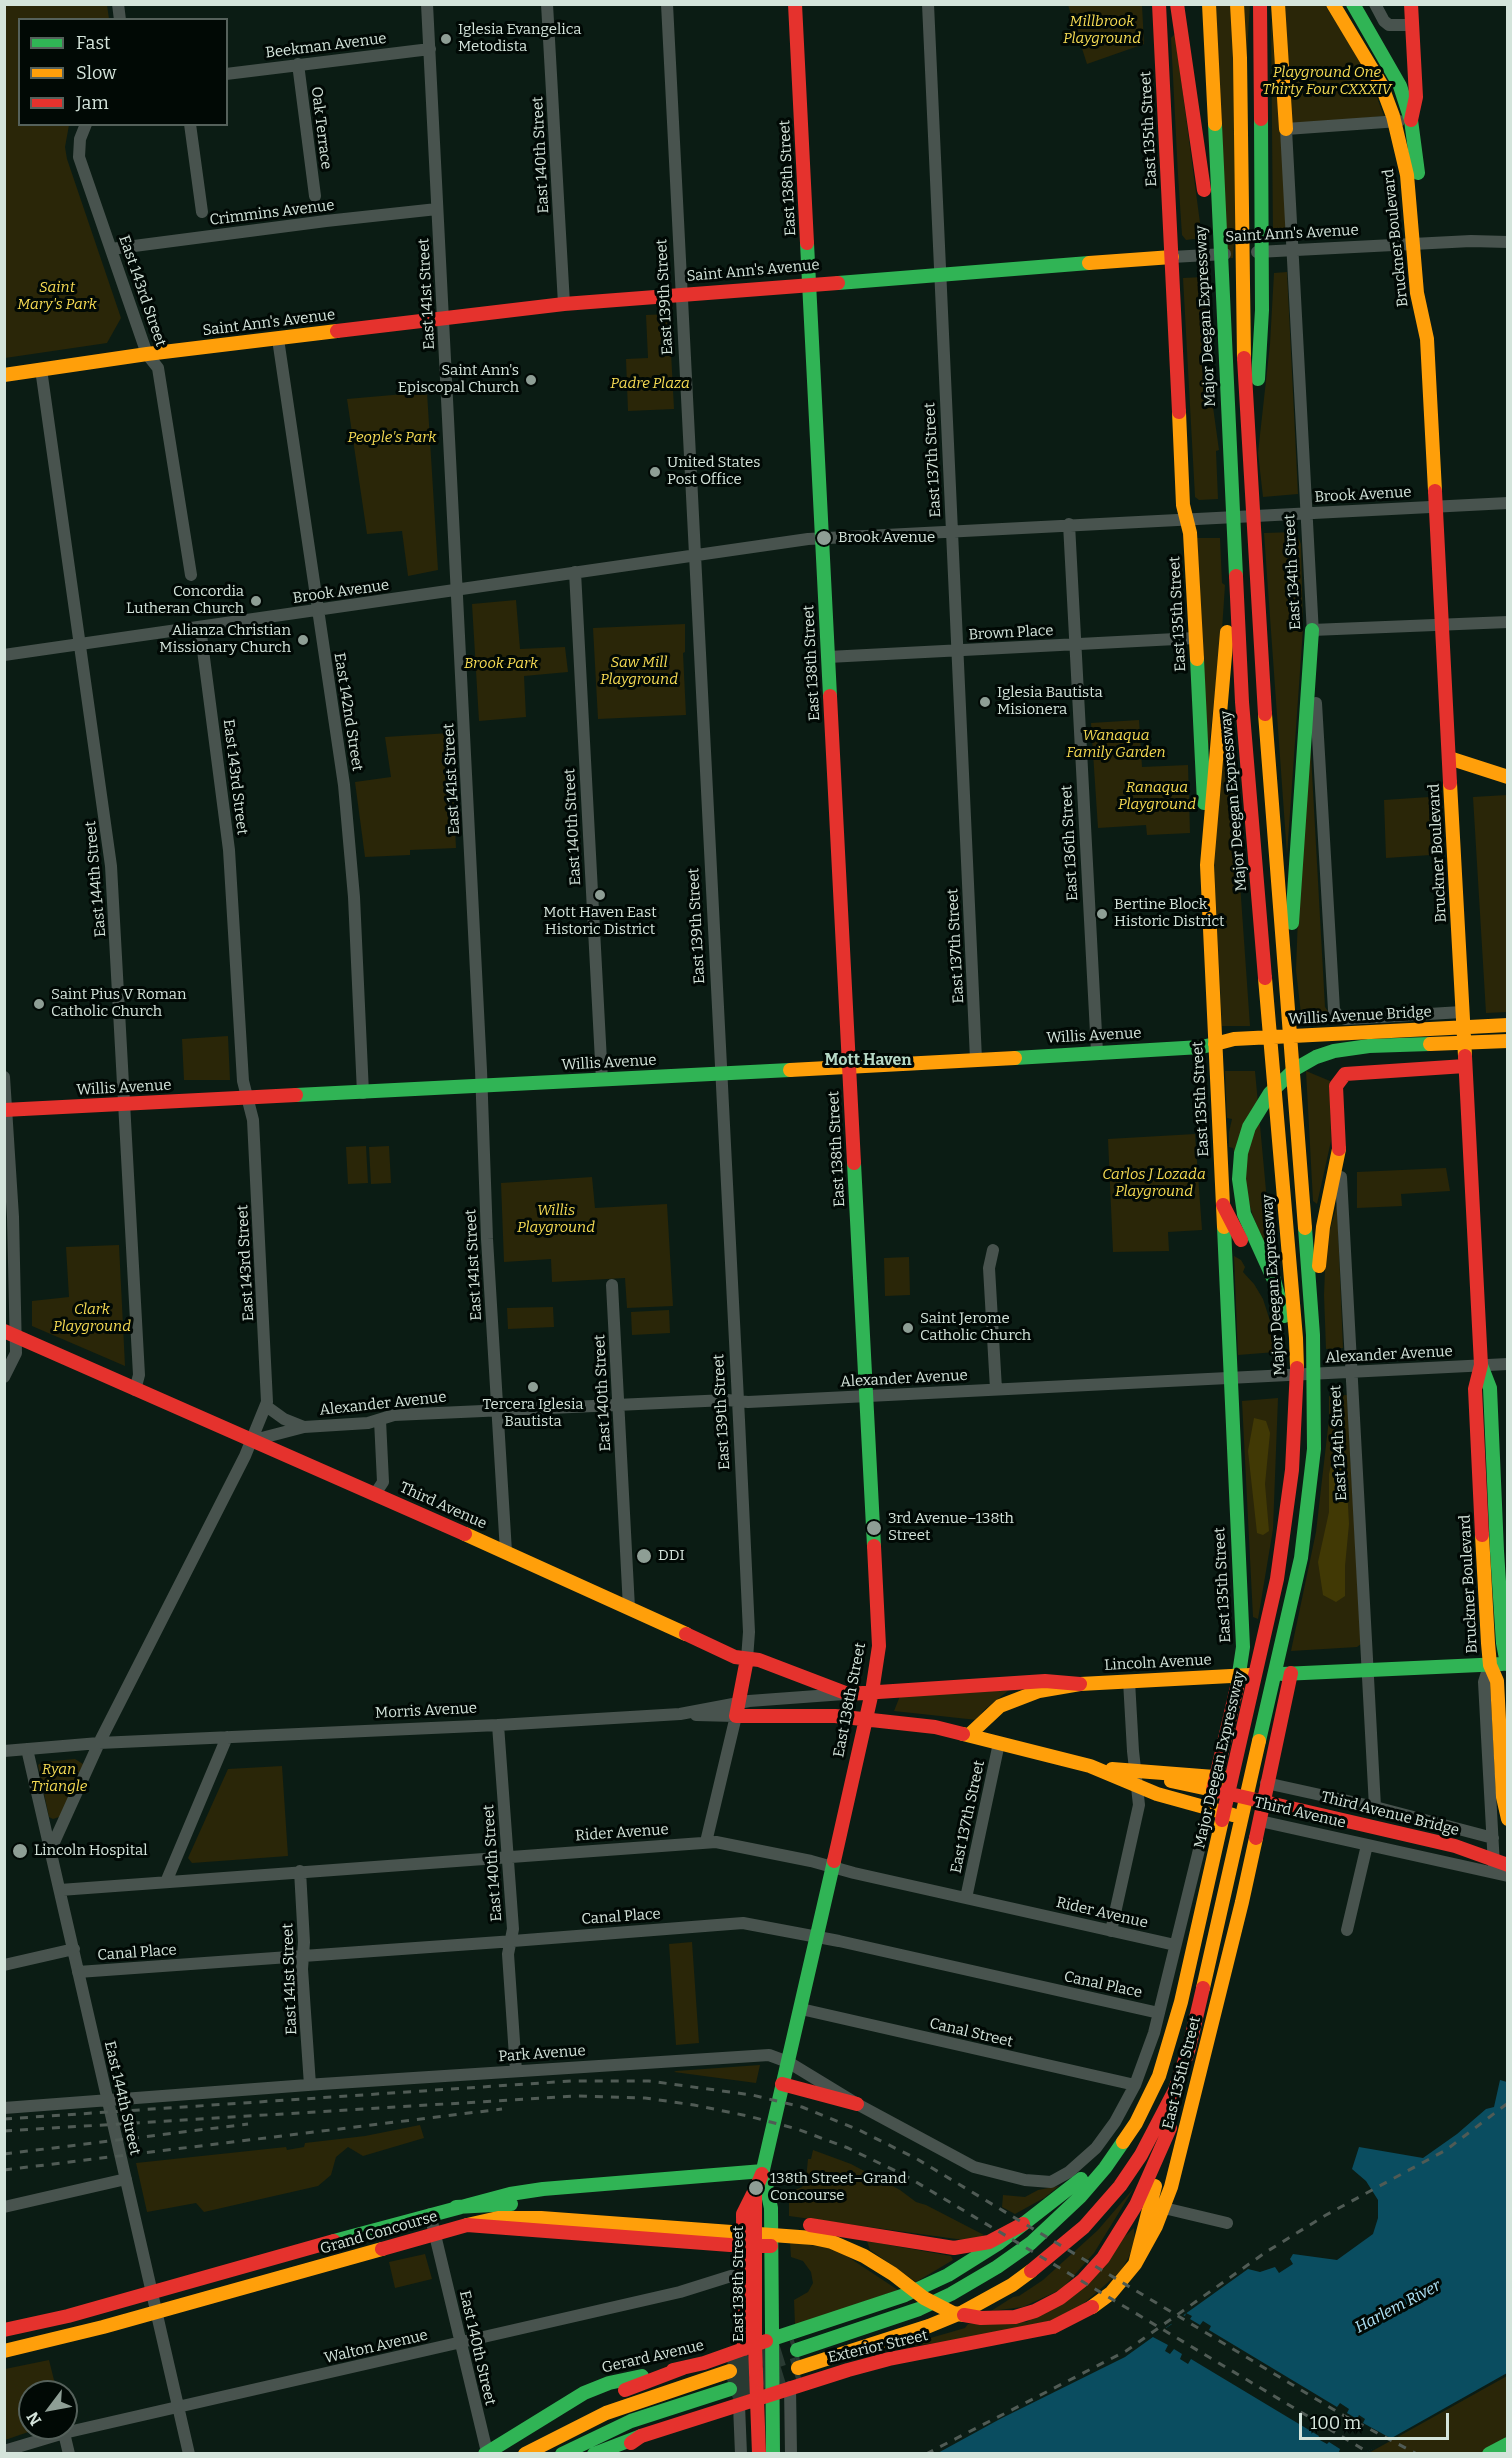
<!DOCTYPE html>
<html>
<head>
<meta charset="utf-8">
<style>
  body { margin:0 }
  #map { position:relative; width:1512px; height:2458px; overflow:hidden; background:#0b1c14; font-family:Bitter,serif }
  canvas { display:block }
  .frame { position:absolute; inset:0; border:6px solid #d4e4db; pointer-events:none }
  .legend { position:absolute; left:18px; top:18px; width:210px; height:108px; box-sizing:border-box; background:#010905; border:2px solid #55615b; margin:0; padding:8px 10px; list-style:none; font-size:18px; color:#d4e4db }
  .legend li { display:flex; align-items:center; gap:12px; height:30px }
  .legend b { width:30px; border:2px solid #55615b }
  .north { position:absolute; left:18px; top:2380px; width:60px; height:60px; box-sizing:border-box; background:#010905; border:2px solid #55615b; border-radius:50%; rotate:238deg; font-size:16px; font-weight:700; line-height:24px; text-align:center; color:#d4e4db }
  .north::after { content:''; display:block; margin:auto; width:21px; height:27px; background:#8e9e95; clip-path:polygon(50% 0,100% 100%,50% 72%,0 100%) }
  .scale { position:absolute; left:1299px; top:2413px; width:150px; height:27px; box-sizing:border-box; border:3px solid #d4e4db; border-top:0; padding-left:8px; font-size:18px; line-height:21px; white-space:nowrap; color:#d4e4db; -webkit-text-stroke:4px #010905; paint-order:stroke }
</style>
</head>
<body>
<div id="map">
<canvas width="1512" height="2458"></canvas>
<div class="frame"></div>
<ul class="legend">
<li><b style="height:8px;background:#30b455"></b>Fast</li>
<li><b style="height:8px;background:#ff9f0a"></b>Slow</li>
<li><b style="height:8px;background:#e5322d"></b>Jam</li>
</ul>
<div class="north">N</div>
<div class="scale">100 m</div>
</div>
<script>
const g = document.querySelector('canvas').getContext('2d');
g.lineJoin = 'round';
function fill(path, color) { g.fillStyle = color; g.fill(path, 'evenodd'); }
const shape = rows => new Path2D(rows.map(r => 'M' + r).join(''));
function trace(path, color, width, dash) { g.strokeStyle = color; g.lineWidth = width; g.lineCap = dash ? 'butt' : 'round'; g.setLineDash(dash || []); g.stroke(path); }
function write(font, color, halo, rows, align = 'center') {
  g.font = font + ' Bitter,serif'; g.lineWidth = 6; g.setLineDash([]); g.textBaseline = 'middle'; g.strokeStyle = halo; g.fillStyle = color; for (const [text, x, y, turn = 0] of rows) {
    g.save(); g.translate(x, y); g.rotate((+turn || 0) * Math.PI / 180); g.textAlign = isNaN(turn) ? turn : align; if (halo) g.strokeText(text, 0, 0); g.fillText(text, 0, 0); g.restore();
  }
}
const green = shape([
  [4,5,107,5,109,19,20,20,20,124,69,125,65,147,67,159,121,318,107,343,5,358],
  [1068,5,1142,5,1144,44,1087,64],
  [1215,5,1250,5,1233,258,1227,258],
  [1281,5,1325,5,1367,71,1384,116,1291,125],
  [1271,19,1285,184,1286,234,1273,236],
  [1175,34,1202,238,1186,240,1182,235,1178,175,1171,38],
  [1287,272,1298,494,1263,497,1258,453,1270,344,1274,273],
  [1204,277,1213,407,1219,450,1216,451,1218,499,1199,500,1195,497,1183,278],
  [669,314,674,409,628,411,626,359,648,358,646,315],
  [427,392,438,570,408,576,402,531,367,534,347,399],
  [1296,532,1301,544,1303,629,1287,855,1264,533],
  [1197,538,1220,538,1222,583,1225,585,1222,630,1208,754],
  [516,600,520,649,565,647,568,672,524,676,526,717,479,721,472,604],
  [685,624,685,652,683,653,686,715,598,719,593,628],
  [1228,712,1250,1026,1222,1026,1212,826],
  [1139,720,1142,767,1188,765,1190,833,1147,835,1146,825,1098,828,1091,723],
  [450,733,456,848,410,850,410,855,365,857,355,782,391,777,385,737],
  [1310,737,1325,1007,1330,1014,1312,1022,1302,1023,1296,970,1299,890],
  [1507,795,1507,1012,1486,1013,1473,797],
  [1429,797,1431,855,1386,858,1384,800],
  [228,1036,230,1080,184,1080,182,1039],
  [1225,1071,1255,1071,1271,1245,1265,1246,1252,1213,1233,1148,1229,1147,1229,1132,1232,1119,1227,1118],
  [1306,1071,1330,1081,1331,1141,1317,1204,1313,1201],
  [1195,1134,1202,1230,1168,1232,1169,1251,1113,1252,1108,1139],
  [366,1146,368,1183,348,1184,346,1147],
  [389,1146,391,1183,371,1184,369,1147],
  [1446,1168,1450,1191,1401,1194,1402,1206,1357,1208,1357,1172],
  [592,1177,595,1208,667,1204,673,1306,627,1308,625,1278,552,1282,551,1259,504,1262,501,1183],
  [1337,1204,1343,1348,1326,1349,1324,1295,1326,1244],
  [119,1245,125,1366,32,1326,32,1301,69,1297,66,1247],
  [1234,1256,1241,1260,1245,1267,1243,1272,1254,1284,1263,1299,1271,1324,1276,1352,1238,1355],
  [909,1257,910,1295,885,1296,884,1258],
  [553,1307,554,1327,508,1329,507,1308],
  [669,1310,670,1333,632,1335,631,1312],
  [1347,1395,1361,1644,1357,1647,1291,1651,1316,1532,1329,1419,1329,1396],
  [1278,1398,1273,1529,1258,1619,1253,1617,1242,1401],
  [1009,1690,983,1711,977,1720,894,1711,900,1696],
  [75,1759,83,1764,83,1769,62,1816,53,1819,49,1817,38,1765,42,1762],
  [282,1766,288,1856,192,1863,188,1858,228,1769],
  [692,1942,699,2043,676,2045,669,1944],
  [760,2065,756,2083,674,2072,676,2071],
  [420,2125,424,2138,363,2156,348,2147,336,2157,331,2175,318,2186,204,2212,196,2203,147,2212,136,2163,286,2147,287,2150,304,2147,305,2143,365,2136],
  [813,2150,851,2164,900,2190,916,2202,926,2205,984,2235,971,2241,789,2216,789,2195,795,2194,795,2190,802,2187,806,2179,808,2159,811,2159],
  [1059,2186,1044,2198,1015,2214,1002,2207,1003,2195,1025,2197,1038,2190],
  [1134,2188,1094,2253,1062,2289,1023,2307,991,2311,1013,2297,1019,2296,1043,2280,1098,2230],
  [1134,2228,1135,2246,1120,2272,1083,2304,1054,2320,968,2339,896,2348,965,2328,968,2324,1027,2322],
  [867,2241,951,2256,953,2260,916,2282,870,2250],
  [790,2242,836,2249,898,2290,795,2325,794,2300,808,2292,813,2283,811,2272,803,2261,791,2257],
  [425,2254,432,2279,395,2288,389,2262],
  [49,2360,57,2392,30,2392,30,2428,40,2428,5,2440,5,2369],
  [1507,2376,1507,2440,1483,2453,1367,2454]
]);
const forest = shape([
  [1254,1418,1266,1421,1270,1433,1265,1484,1269,1531,1263,1535,1257,1533,1248,1451],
  [1341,1456,1346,1469,1349,1524,1345,1566,1345,1596,1336,1602,1323,1595,1318,1562,1329,1512,1329,1474,1333,1457]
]);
const water = shape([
  [1500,2080,1507,2082,1507,2373,1365,2453,936,2454,1000,2419,1125,2357,1248,2269,1260,2272,1275,2267,1279,2273,1293,2264,1290,2259,1293,2254,1337,2260,1373,2234,1378,2218,1378,2200,1366,2181,1352,2169,1359,2147,1423,2158,1457,2134,1486,2109,1494,2107]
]);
const pier = shape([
  [1186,2313,1192,2316,1190,2319,1200,2325,1203,2321,1211,2326,1209,2330,1337,2407,1340,2403,1349,2409,1347,2413,1357,2419,1359,2415,1365,2419,1363,2423,1392,2439,1365,2453,1341,2453,1339,2452,1340,2449,1329,2442,1327,2444,1318,2439,1319,2436,1191,2359,1188,2364,1180,2359,1182,2354,1174,2349,1170,2354,1165,2351,1168,2345,1151,2336,1163,2327,1166,2328,1172,2324,1169,2322,1181,2314,1185,2316]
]);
const highwayTunnel = shape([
  [730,2371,797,2350],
  [730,2389,798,2368]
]);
const street = shape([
  [118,4,120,20],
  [427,4,481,1070,487,1239,506,1552],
  [547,4,564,304],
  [667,4,739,1420,749,1632,747,1659],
  [928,4,976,1059],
  [1375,4,1384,21,1389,25,1412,25],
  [298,64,315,196],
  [226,74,430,49],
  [86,124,80,139,79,157,147,354,158,368,191,575],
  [190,124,202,212],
  [111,249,326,221,437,209],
  [1257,252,1471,241,1508,242],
  [1172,257,1225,254],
  [278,339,344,785,354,897,363,1093],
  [41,369,111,866,139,1375,135,1390],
  [1069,524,1097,1052],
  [575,572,602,1080],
  [1312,630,1508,622],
  [1313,634,1286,129,1399,121],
  [4,655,808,539,1508,503],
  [828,657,1195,638],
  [1316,703,1334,1010,1339,1017,1346,1019,1462,1012],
  [4,1077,13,1217,16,1353,4,1377],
  [1341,1177,1375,1807],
  [993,1250,989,1268,996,1389],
  [612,1285,629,1608],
  [266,1406,284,1419,304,1427],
  [254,1440,304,1427,368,1423,394,1415,727,1400,748,1402,1508,1364],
  [375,1494,383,1482,380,1420],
  [1489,1666,1484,1682,1494,1866],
  [696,1715,736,1716,706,1842],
  [498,1725,513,1929,508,1954,516,2071],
  [27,1749,189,2454],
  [4,1751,99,1743,498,1725,680,1714,749,1701,844,1694],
  [1266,1783,1375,1807,1493,1838],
  [1260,1821,1508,1876],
  [50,1851,99,1743,245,1456,267,1402,253,1120,243,1081,229,850,200,627],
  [300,1871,304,1942,302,1969,310,2085],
  [166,1882,227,1737],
  [60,1890,716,1842,811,1861,854,1873,1175,1945],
  [966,1898,999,1743],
  [1347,1930,1367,1845],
  [1111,1931,1139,1805,1133,1751,1129,1681],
  [4,1965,74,1949],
  [78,1972,500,1942,743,1923,839,1941,1159,2013],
  [801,2009,1135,2085],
  [4,2108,321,2084,769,2055,788,2062,857,2104,974,2167,1025,2180,1051,2182,1069,2172,1096,2148,1115,2122,1135,2085,1154,2033,1209,1809],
  [4,2207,126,2179],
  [1164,2208,1227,2223],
  [430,2214,487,2452,485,2454],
  [790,2387,791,2454],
  [739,2405,741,2454],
  [64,2433,69,2454],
  [4,2451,64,2433,680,2292,731,2276,750,2275]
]);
const fast = shape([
  [1353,4,1400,86,1411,120,1418,173],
  [1215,124,1236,576],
  [807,243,830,696],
  [838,283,1089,263],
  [1258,379,1262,310,1261,119],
  [1197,659,1204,803],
  [1292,923,1312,630],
  [1015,1058,1201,1047,1215,1044],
  [296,1095,790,1070],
  [854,1163,874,1546],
  [1224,1227,1243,1647,1237,1687],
  [1284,1316,1274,1280,1244,1214,1239,1179,1241,1153,1249,1127,1270,1093,1295,1069,1316,1057,1334,1051,1369,1046,1430,1044],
  [1481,1365,1490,1388,1497,1551,1503,1643,1507,1664],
  [1282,1674,1502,1664],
  [1259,1741,1301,1558,1314,1449,1313,1335,1305,1228],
  [763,2171,771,2208,773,2454],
  [762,2174,834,1861],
  [456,2207,511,2204],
  [334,2241,510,2194,543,2189,763,2171],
  [772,2339,905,2295,948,2275,999,2243,1081,2179],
  [797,2350,919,2309,951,2294,997,2267,1031,2243,1080,2197,1105,2168,1123,2142],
  [485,2454,584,2393,609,2383,642,2376],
  [562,2454,631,2421,730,2389],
  [594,2454,641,2436],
  [1489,2454,1508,2444]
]);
const slow = shape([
  [1209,4,1215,124],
  [1237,4,1240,58,1244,358],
  [1278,4,1286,129],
  [1333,4,1381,84,1393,116,1407,175,1417,293,1427,339,1435,491],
  [1089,263,1172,257],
  [4,375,147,354,337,331],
  [1179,412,1183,505,1190,533,1197,659],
  [1265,714,1305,1228],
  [1449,758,1508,777],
  [1450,783,1465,1056],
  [1207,865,1224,1227],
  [1207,865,1227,632],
  [1265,978,1296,1338,1297,1368],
  [1215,1044,1234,1039,1508,1025],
  [1430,1044,1508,1041],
  [790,1070,1015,1058],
  [1319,1266,1323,1227,1339,1149],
  [465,1534,686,1634],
  [1482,1535,1488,1643,1490,1665,1497,1681,1503,1797,1508,1819],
  [963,1734,1090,1766,1157,1794,1233,1815],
  [969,1735,1000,1706,1039,1691,1080,1684,1250,1675],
  [1112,1769,1227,1778],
  [1171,1781,1213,1790,1210,1802],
  [1203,1988,1259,1741],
  [1123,2142,1136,2123,1159,2076,1181,2002,1222,1820],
  [467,2225,498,2218,541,2218,813,2238,832,2242,864,2256,893,2274,924,2298,953,2313,964,2315],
  [1135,2264,1155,2186],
  [1092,2307,1111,2293,1135,2264,1156,2226,1171,2187,1242,1902,1256,1838],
  [4,2351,103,2327,382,2249],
  [798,2368,929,2326,963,2312,1012,2285,1031,2271],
  [525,2454,606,2413,730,2371]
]);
const jam = shape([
  [795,4,807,243],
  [1159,4,1179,412],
  [1177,4,1204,190],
  [1260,4,1261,119],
  [1411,4,1416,97,1411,120],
  [337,331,564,304,838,283],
  [1244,358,1265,714],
  [1435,491,1450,783],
  [1236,576,1242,702,1265,978],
  [830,696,854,1163],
  [1465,1056,1481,1365,1475,1389,1482,1535],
  [4,1110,296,1095],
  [1339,1149,1336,1086,1345,1074,1465,1066],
  [1223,1205,1241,1240],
  [4,1331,465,1534],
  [686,1634,735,1657,759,1660,848,1694,1045,1681,1080,1684],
  [747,1659,736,1716,835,1716,935,1727,963,1734],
  [1237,1687,1213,1790,1455,1846,1508,1865],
  [1222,1820,1277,1579,1292,1470,1297,1368],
  [1256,1838,1291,1673],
  [834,1861,872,1692,879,1646,874,1546],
  [782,2084,857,2104],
  [810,2225,954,2248,989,2242,1023,2224],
  [382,2249,467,2225,730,2245,771,2246],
  [1031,2271,1084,2227,1120,2186,1141,2155,1175,2090,1189,2048,1203,1988],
  [964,2315,981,2318,1015,2317,1035,2311,1060,2298,1083,2280,1103,2258,1136,2205,1170,2128],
  [4,2330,68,2316,334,2241],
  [744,2349,743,2214,753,2194],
  [673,2370,704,2363,766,2341],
  [625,2390,683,2368],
  [631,2443,641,2436,848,2370,889,2359,1053,2327,1092,2307],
  [759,2454,755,2345,755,2191,762,2174]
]);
const rail = shape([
  [4,2119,571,2081,649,2081,752,2095,802,2107,859,2130,917,2159,1341,2414,1417,2454],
  [4,2131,576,2096,645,2098,694,2105,748,2116,797,2129,848,2148,906,2176,1371,2454],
  [4,2154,248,2124],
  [4,2170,502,2109],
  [926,2454,1126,2351,1266,2252,1326,2215,1446,2150,1508,2103]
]);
const markers = [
  [446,39,6,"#8e9e95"],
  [531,380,6,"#8e9e95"],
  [655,472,6,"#8e9e95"],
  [824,538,8,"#8e9e95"],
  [256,601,6,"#8e9e95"],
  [303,640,6,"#8e9e95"],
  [985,702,6,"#8e9e95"],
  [600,895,6,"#8e9e95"],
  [1102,914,6,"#8e9e95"],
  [39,1004,6,"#8e9e95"],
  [908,1328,6,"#8e9e95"],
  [533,1387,6,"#8e9e95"],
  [874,1528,8,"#8e9e95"],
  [644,1556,8,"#8e9e95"],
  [20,1851,8,"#8e9e95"],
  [756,2188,8,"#8e9e95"]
];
const parkNames = [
  ["Millbrook",1102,22],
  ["Playground",1102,39],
  ["Playground One",1327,73],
  ["Thirty Four CXXXIV",1327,90],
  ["Saint",57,288],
  ["Mary's Park",57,305],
  ["Padre Plaza",650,384],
  ["People's Park",392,438],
  ["Saw Mill",639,663],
  ["Playground",639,680],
  ["Brook Park",501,664],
  ["Wanaqua",1116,736],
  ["Family Garden",1116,753],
  ["Ranaqua",1157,788],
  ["Playground",1157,805],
  ["Carlos J Lozada",1154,1175],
  ["Playground",1154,1192],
  ["Willis",556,1211],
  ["Playground",556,1228],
  ["Clark",92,1310],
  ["Playground",92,1327],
  ["Ryan",59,1770],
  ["Triangle",59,1787]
];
const poiNames = [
  ["Iglesia Evangelica",458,30],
  ["Metodista",458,47],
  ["Saint Ann's",519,371,"right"],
  ["Episcopal Church",519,388,"right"],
  ["United States",667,463],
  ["Post Office",667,480],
  ["Brook Avenue",838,538],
  ["Concordia",244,592,"right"],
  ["Lutheran Church",244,609,"right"],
  ["Alianza Christian",291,631,"right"],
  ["Missionary Church",291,648,"right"],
  ["Iglesia Bautista",997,693],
  ["Misionera",997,710],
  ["Bertine Block",1114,905],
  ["Historic District",1114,922],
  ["Mott Haven East",600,913,"center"],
  ["Historic District",600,930,"center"],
  ["Saint Pius V Roman",51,995],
  ["Catholic Church",51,1012],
  ["Saint Jerome",920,1319],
  ["Catholic Church",920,1336],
  ["Tercera Iglesia",533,1405,"center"],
  ["Bautista",533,1422,"center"],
  ["3rd Avenue–138th",888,1519],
  ["Street",888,1536],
  ["DDI",658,1556],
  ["Lincoln Hospital",34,1851],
  ["138th Street–Grand",770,2179],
  ["Concourse",770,2196]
];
const streetNames = [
  ["Beekman Avenue",326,46,-7],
  ["Oak Terrace",321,128,83],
  ["East 135th Street",1149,129,-93],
  ["East 140th Street",541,155,-93],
  ["East 138th Street",788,178,-93],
  ["Crimmins Avenue",272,213,-7],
  ["Saint Ann's Avenue",1292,234,-3],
  ["Bruckner Boulevard",1396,238,-96],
  ["Saint Ann's Avenue",753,271,-5],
  ["East 143rd Street",142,291,71],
  ["East 141st Street",427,294,-93],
  ["East 139th Street",665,297,-93],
  ["Major Deegan Expressway",1206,316,-93],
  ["Saint Ann's Avenue",269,323,-7],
  ["East 137th Street",933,460,-93],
  ["Brook Avenue",1363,495,-3],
  ["East 134th Street",1293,572,-93],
  ["Brook Avenue",341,592,-8],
  ["East 135th Street",1178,614,-93],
  ["Brown Place",1011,633,-3],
  ["East 138th Street",812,663,-93],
  ["East 142nd Street",348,712,81],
  ["East 143rd Street",235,777,83],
  ["East 141st Street",452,779,-93],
  ["Major Deegan Expressway",1234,801,-95],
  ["East 140th Street",573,827,-93],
  ["East 136th Street",1070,843,-93],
  ["Bruckner Boulevard",1438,853,-93],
  ["East 144th Street",96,879,-95],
  ["East 139th Street",697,926,-93],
  ["East 137th Street",956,946,-93],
  ["Willis Avenue Bridge",1360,1016,-3],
  ["Willis Avenue",1094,1036,-3],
  ["Willis Avenue",609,1063,-3],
  ["Willis Avenue",124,1088,-3],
  ["East 135th Street",1201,1099,-93],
  ["East 138th Street",837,1149,-93],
  ["East 143rd Street",246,1263,-93],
  ["East 141st Street",474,1265,-93],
  ["Major Deegan Expressway",1274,1285,-94],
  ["Alexander Avenue",1389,1355,-3],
  ["Alexander Avenue",904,1379,-3],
  ["East 140th Street",603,1393,-93],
  ["Alexander Avenue",383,1404,-6],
  ["East 139th Street",722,1412,-93],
  ["East 134th Street",1339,1443,-93],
  ["Third Avenue",443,1506,24],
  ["Bruckner Boulevard",1469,1584,-93],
  ["East 135th Street",1223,1585,-93],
  ["Lincoln Avenue",1158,1663,-3],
  ["East 138th Street",850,1700,-79],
  ["Morris Avenue",426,1711,-3],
  ["Major Deegan Expressway",1220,1760,-77],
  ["Third Avenue",1300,1813,13],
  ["Third Avenue Bridge",1390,1814,14],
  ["East 137th Street",968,1817,-78],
  ["Rider Avenue",622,1833,-4],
  ["East 140th Street",493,1863,-94],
  ["Rider Avenue",1102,1913,13],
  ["Canal Place",621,1917,-4],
  ["Canal Place",137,1953,-4],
  ["East 141st Street",290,1979,-92],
  ["Canal Place",1103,1985,12],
  ["Canal Street",971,2033,13],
  ["Park Avenue",542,2054,-4],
  ["East 135th Street",1182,2073,-76],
  ["East 144th Street",122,2098,77],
  ["Grand Concourse",379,2233,-16],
  ["East 138th Street",739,2284,-90],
  ["Walton Avenue",376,2347,-13],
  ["Exterior Street",878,2347,-13],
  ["East 140th Street",477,2348,77],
  ["Gerard Avenue",653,2357,-13]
];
const neighbourhoodNames = [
  ["Mott Haven",868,1061]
];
const waterNames = [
  ["Harlem River",1398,2307,-28]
];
fill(green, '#2a2608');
fill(forest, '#413905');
fill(water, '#0a4d60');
fill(pier, '#0b1c14');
trace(highwayTunnel, '#293a32', 22, [22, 11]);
trace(street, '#48534e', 12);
trace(fast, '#30b455', 14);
trace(slow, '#ff9f0a', 14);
trace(jam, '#e5322d', 14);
trace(rail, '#505b55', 3, [8, 8]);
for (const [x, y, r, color] of markers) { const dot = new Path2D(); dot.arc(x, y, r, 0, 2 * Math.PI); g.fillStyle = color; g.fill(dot); trace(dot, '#010905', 2); }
write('italic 15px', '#f5da53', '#010905', parkNames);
write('15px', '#d4e4db', '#010905', poiNames, 'left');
write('15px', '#d4e4db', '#010905', streetNames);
write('bold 16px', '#b6d8c5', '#010905', neighbourhoodNames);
write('italic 16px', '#b1e5fa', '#010905', waterNames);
</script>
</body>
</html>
